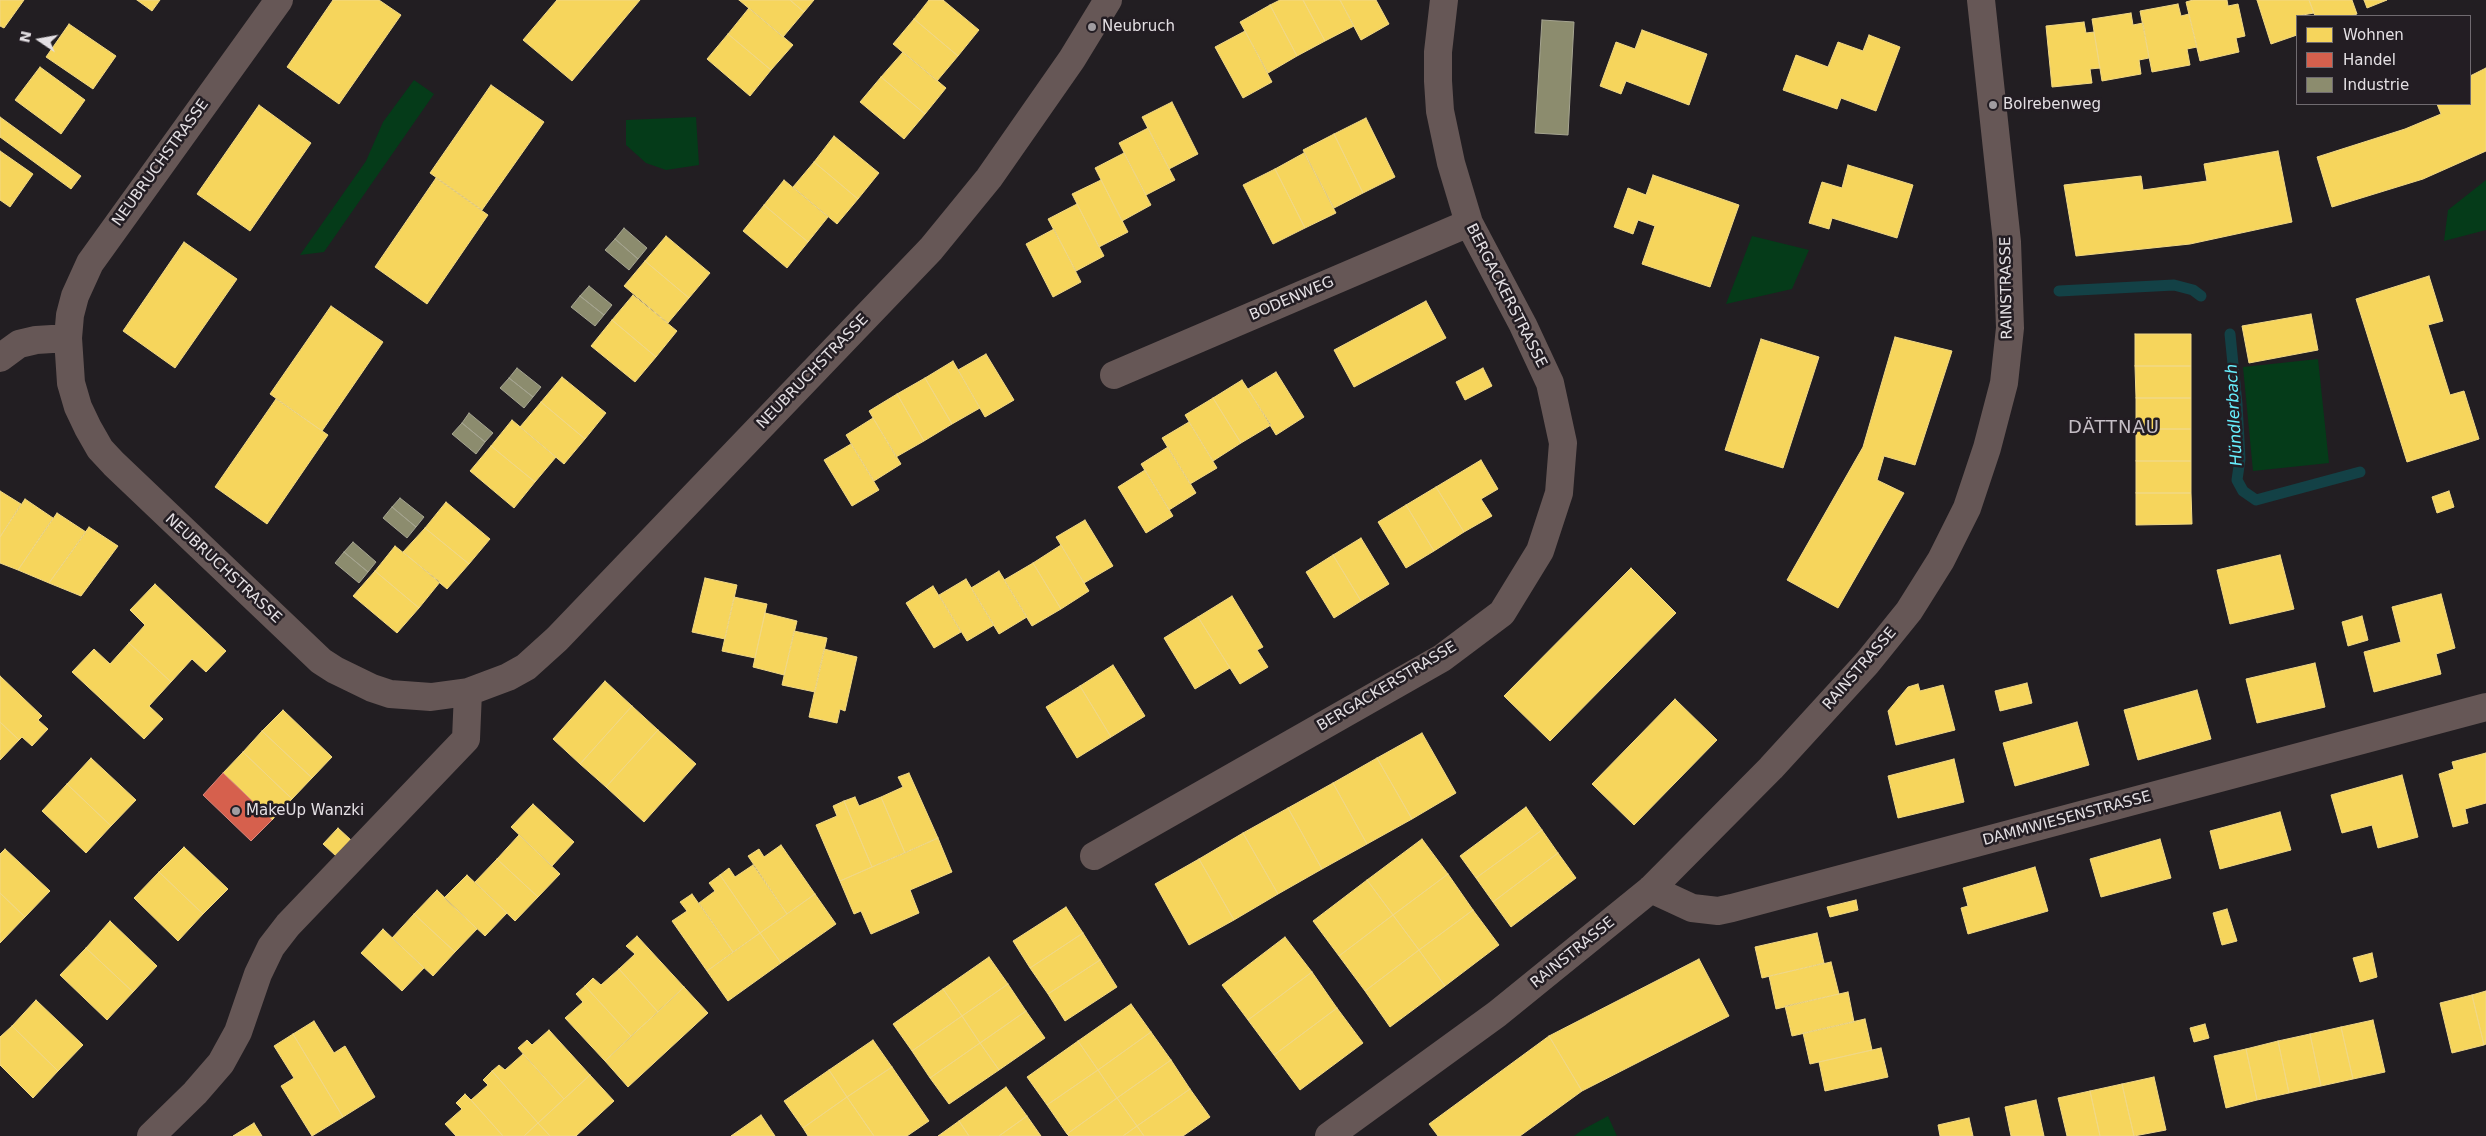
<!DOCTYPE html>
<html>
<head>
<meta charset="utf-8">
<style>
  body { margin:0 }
  #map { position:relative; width:2486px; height:1136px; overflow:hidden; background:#221e22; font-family:"DejaVu Sans",sans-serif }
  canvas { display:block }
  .legend { position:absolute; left:2296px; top:15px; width:175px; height:90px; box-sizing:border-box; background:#231d23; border:1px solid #706b70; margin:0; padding:6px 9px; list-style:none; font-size:15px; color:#e4e0e4 }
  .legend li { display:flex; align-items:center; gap:10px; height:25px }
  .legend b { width:25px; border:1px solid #706b70 }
  .north { position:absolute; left:15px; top:15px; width:50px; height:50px; -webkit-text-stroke:4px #231d23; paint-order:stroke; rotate:282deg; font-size:14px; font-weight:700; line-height:20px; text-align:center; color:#e4e0e4 }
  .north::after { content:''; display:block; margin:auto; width:18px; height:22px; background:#e4e0e4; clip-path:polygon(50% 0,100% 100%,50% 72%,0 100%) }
</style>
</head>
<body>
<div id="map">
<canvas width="2486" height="1136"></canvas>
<ul class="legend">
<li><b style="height:14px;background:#f6d55c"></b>Wohnen</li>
<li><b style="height:14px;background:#d6604d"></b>Handel</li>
<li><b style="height:14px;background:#8c8c6e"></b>Industrie</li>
</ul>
<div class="north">N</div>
</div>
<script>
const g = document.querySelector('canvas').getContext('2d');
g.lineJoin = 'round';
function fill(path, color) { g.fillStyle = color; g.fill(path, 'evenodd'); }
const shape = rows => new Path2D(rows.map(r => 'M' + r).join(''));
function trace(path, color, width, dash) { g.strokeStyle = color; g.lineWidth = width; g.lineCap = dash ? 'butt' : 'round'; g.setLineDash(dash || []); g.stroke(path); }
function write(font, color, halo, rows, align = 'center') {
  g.font = font + ' "DejaVu Sans",sans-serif'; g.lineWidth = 5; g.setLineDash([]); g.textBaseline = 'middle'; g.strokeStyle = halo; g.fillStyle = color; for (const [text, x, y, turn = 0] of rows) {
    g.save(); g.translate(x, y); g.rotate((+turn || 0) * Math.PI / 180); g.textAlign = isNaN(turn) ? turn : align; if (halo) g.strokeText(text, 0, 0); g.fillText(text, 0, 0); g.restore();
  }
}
const green = shape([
  [414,80,434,94,324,252,300,255,366,161,383,122],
  [696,117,699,165,666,170,646,163,626,145,626,120],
  [2486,180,2486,230,2444,241,2448,210],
  [1752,236,1809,250,1792,289,1726,304],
  [2318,359,2329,463,2253,471,2243,367],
  [1608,1116,1617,1136,1574,1136,1582,1130]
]);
const homes = shape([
  [0,0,24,0,4,28,0,26,0,0],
  [137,0,160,0,152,11,137,0],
  [333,0,379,0,401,15,339,104,287,67,333,0],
  [557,0,640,0,572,81,523,40,557,0],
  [739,0,790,0,804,12,783,37,739,0],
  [790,0,814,0,804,12,790,0],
  [929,0,943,0,979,30,958,56,914,19,929,0],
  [1280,0,1303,0,1325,41,1297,56,1270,5,1280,0],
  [1303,0,1340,0,1354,26,1325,41,1303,0],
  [1340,0,1376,0,1389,24,1361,40,1340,0],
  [2193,0,2227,0,2228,6,2238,4,2245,36,2236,38,2239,52,2200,61,2186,2,2193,0],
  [2257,0,2309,0,2314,13,2297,16,2297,35,2271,44,2257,0],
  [2309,0,2352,0,2357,14,2350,16,2315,16,2309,0],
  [2364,0,2387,0,2367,8,2364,0],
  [2178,4,2181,16,2189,14,2197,47,2187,49,2190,65,2152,72,2140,11,2178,4],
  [1270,5,1297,56,1268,73,1240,22,1270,5],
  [749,8,793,45,771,70,728,34,749,8],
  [2131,13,2133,25,2143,23,2149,58,2139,60,2141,74,2102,81,2092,19,2131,13],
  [914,19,958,56,937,81,893,44,914,19],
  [2084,22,2086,33,2094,32,2100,68,2090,69,2092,83,2052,87,2046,26,2084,22],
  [69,24,116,56,93,89,46,57,69,24],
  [1642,30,1707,54,1689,105,1626,81,1621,94,1600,86,1616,42,1635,49,1642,30],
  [1245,31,1272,82,1243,98,1215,47,1245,31],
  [728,34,771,70,750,96,707,59,728,34],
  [1869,35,1900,47,1876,111,1841,98,1837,109,1783,90,1796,55,1828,67,1838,42,1863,51,1869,35],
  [903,52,946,88,925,114,881,77,903,52],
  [40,67,85,100,61,134,15,100,40,67],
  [2486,68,2486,151,2423,179,2332,207,2317,157,2405,129,2441,114,2437,104,2470,104,2470,76,2486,68],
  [881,77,925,114,904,139,860,102,881,77],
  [491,85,544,122,482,210,430,173,491,85],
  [1172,102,1198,154,1169,169,1142,117,1172,102],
  [259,105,311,143,250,231,197,194,259,105],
  [0,117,81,176,71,189,0,137,0,117],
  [1366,118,1395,177,1363,193,1334,134,1366,118],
  [1148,128,1175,180,1146,195,1119,143,1148,128],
  [1334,134,1363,193,1334,208,1303,150,1334,134],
  [834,136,879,173,858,199,814,162,834,136],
  [0,151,33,174,10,207,0,200,0,151],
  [2278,151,2292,222,2190,244,2076,256,2064,185,2141,176,2143,190,2207,181,2204,164,2278,151],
  [1124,153,1151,205,1122,221,1095,168,1124,153],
  [1304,153,1336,213,1305,228,1275,169,1304,153],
  [814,162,858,199,837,224,793,187,814,162],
  [1848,165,1913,185,1897,238,1832,218,1829,229,1809,223,1822,182,1842,188,1848,165],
  [1275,169,1305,228,1273,244,1243,185,1275,169],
  [1653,175,1739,205,1710,287,1642,264,1655,226,1638,220,1633,234,1614,227,1628,188,1646,195,1653,175],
  [436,178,488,215,427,304,375,267,436,178],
  [784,180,828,217,808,242,764,205,784,180],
  [1101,180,1128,232,1099,247,1072,194,1101,180],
  [1077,204,1104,256,1076,271,1048,219,1077,204],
  [764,205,808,242,787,268,743,231,764,205],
  [1054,229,1081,282,1053,297,1026,244,1054,229],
  [666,236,710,273,689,298,645,261,666,236],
  [184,242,237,279,175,368,123,331,184,242],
  [645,261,689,298,668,323,624,286,645,261],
  [2429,276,2443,321,2428,325,2450,395,2464,391,2479,439,2407,462,2356,299,2429,276],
  [633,295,677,331,656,357,612,320,633,295],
  [1426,301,1446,338,1354,387,1334,350,1426,301],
  [331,306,383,342,322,431,270,394,331,306],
  [2311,314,2318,350,2249,363,2242,326,2311,314],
  [612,320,656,357,635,382,591,346,612,320],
  [2135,334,2191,334,2191,366,2135,366,2135,334],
  [1895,337,1952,351,1915,465,1884,456,1877,480,1904,493,1838,608,1787,580,1863,447,1895,337],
  [1761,339,1819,357,1783,468,1725,450,1761,339],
  [986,354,1014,400,985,417,958,370,986,354],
  [953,361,980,408,952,424,925,378,953,361],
  [2135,366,2191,366,2191,398,2136,398,2135,366],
  [1483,368,1492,386,1465,400,1456,382,1483,368],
  [1276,372,1304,417,1276,435,1248,389,1276,372],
  [562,377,606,413,585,439,541,402,562,377],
  [925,378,952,424,924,441,897,394,925,378],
  [1242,380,1271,425,1241,443,1213,398,1242,380],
  [897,394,924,441,896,457,869,411,897,394],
  [1213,398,1241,443,1213,461,1185,415,1213,398],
  [2136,398,2191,398,2191,429,2136,429,2136,398],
  [276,399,328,435,267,524,215,487,276,399],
  [541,402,585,439,564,464,520,427,541,402],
  [873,418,901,464,874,481,846,435,873,418],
  [512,420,556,457,535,482,491,446,512,420],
  [1189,422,1217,468,1190,484,1162,438,1189,422],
  [2136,429,2191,429,2191,461,2136,461,2136,429],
  [851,444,879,490,852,506,824,460,851,444],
  [491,446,535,482,514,508,470,471,491,446],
  [1168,447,1196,493,1169,510,1141,464,1168,447],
  [1481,460,1498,489,1481,499,1492,516,1464,532,1436,487,1481,460],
  [2136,461,2191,461,2191,493,2136,493,2136,461],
  [1145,470,1173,516,1146,533,1118,487,1145,470],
  [1436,487,1464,532,1434,551,1406,505,1436,487],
  [0,491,21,504,0,537,0,491],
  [2449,491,2454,507,2437,513,2432,497,2449,491],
  [2136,493,2191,493,2192,524,2136,525,2136,493],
  [25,499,53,518,18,570,0,563,0,537,25,499],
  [446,502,490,539,469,564,425,528,446,502],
  [1406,505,1434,551,1406,568,1378,522,1406,505],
  [57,513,86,532,49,583,18,570,57,513],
  [1085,520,1113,566,1084,583,1056,537,1085,520],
  [89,527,118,546,81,596,49,583,89,527],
  [425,528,469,564,447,589,403,552,425,528],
  [1361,538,1389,584,1361,601,1333,555,1361,538],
  [1061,545,1089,591,1061,609,1033,563,1061,545],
  [395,546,440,582,419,608,375,571,395,546],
  [1333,555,1361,601,1334,618,1306,572,1333,555],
  [2280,555,2294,609,2230,624,2217,570,2280,555],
  [1033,563,1061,609,1032,626,1004,580,1033,563],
  [1631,568,1676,613,1550,741,1504,696,1631,568],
  [375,571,419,608,397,633,353,596,375,571],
  [999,571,1027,617,999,634,971,588,999,571],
  [705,578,737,585,725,639,692,632,705,578],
  [966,579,994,625,967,641,939,595,966,579],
  [155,584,226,651,206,672,192,659,171,682,129,643,145,625,130,610,155,584],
  [933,586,961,632,934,648,906,603,933,586],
  [2441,594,2455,648,2436,654,2441,674,2374,692,2364,652,2401,642,2392,607,2441,594],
  [1232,596,1263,647,1257,650,1268,667,1240,684,1198,617,1232,596],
  [734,597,767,604,755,658,722,651,734,597],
  [765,613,797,621,784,675,753,667,765,613],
  [2362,616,2368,640,2348,646,2342,622,2362,616],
  [1198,617,1230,668,1195,689,1164,638,1198,617],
  [794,631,827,638,815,692,782,685,794,631],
  [129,643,171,682,149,706,163,719,144,739,72,672,94,649,110,664,129,643],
  [824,649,857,657,845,711,840,709,837,723,809,717,824,649],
  [2315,663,2325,707,2257,723,2246,679,2315,663],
  [1113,665,1145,716,1111,737,1080,686,1113,665],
  [0,676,42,716,38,720,48,729,32,746,22,737,19,740,0,722,0,676],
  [605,681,632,706,580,764,553,739,605,681],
  [2027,683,2032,703,2000,711,1995,691,2027,683],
  [1918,684,1920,691,1943,685,1955,730,1896,745,1888,711,1908,687,1918,684],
  [1080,686,1111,737,1077,758,1046,707,1080,686],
  [2197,690,2211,739,2138,760,2124,710,2197,690],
  [1675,699,1717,740,1634,825,1592,784,1675,699],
  [632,706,658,730,606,787,580,764,632,706],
  [283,710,332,757,312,778,262,731,283,710],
  [0,722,19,740,0,760,0,722],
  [2077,722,2089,765,2015,786,2003,743,2077,722],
  [658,730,696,764,644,822,606,787,658,730],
  [262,731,312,778,292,799,243,752,262,731],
  [1422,733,1456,793,1412,819,1377,758,1422,733],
  [243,752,292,799,272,820,223,773,243,752],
  [2486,753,2486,803,2465,809,2468,823,2453,827,2439,774,2454,769,2452,762,2486,753],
  [91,758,136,800,111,826,67,784,91,758],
  [1377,758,1412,819,1367,844,1333,783,1377,758],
  [1954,759,1964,802,1898,818,1888,776,1954,759],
  [909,773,938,838,905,853,881,797,903,787,898,777,909,773],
  [2402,775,2418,837,2378,848,2372,825,2342,833,2331,795,2402,775],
  [1333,783,1367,844,1322,869,1288,808,1333,783],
  [67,784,111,826,86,853,42,811,67,784],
  [855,797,859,806,881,797,905,853,872,867,844,801,855,797],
  [844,801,872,867,840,881,816,825,837,816,833,806,844,801],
  [533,804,574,842,552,866,511,827,533,804],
  [1526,807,1542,830,1476,878,1460,856,1526,807],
  [1288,808,1322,869,1278,894,1243,833,1288,808],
  [2280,812,2291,850,2220,869,2210,831,2280,812],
  [338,828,351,840,336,856,323,844,338,828],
  [1542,830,1558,853,1493,902,1476,878,1542,830],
  [1243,833,1278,894,1234,920,1199,859,1243,833],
  [519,835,560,874,538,897,497,859,519,835],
  [938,838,952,872,910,890,919,913,871,934,861,911,854,914,840,881,938,838],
  [1422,839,1448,874,1393,915,1367,880,1422,839],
  [2160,839,2171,878,2101,897,2090,859,2160,839],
  [781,845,815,894,787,914,748,856,759,849,764,857,781,845],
  [184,847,228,889,203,914,159,872,184,847],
  [5,849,50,891,25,917,0,893,0,854,5,849],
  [1558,853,1576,878,1511,927,1493,902,1558,853],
  [497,859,538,897,515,921,475,882,497,859],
  [1199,859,1234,920,1189,945,1155,884,1199,859],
  [753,865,787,914,760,933,720,875,729,868,735,877,753,865],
  [2035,867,2048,911,1968,934,1961,908,1968,906,1963,888,2035,867],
  [159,872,203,914,178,941,134,898,159,872],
  [1448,874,1473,910,1419,950,1393,915,1448,874],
  [467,875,507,913,485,936,444,898,467,875],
  [720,875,760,933,733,952,699,903,715,891,709,883,720,875],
  [1367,880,1393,915,1339,956,1313,921,1367,880],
  [437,890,477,929,455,952,414,914,437,890],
  [0,893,25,917,0,943,0,893],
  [692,894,733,952,707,971,672,921,687,911,680,902,692,894],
  [815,894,836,924,781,963,760,933,815,894],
  [1856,900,1858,910,1830,917,1827,907,1856,900],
  [1066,907,1083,933,1030,968,1013,941,1066,907],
  [2227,909,2237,941,2222,945,2213,913,2227,909],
  [1473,910,1499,945,1445,986,1419,950,1473,910],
  [414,914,455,952,433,976,392,938,414,914],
  [1393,915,1419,950,1365,991,1339,956,1393,915],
  [110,921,157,966,133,992,86,948,110,921],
  [383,929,424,968,402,991,361,953,383,929],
  [760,933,781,963,728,1001,707,971,760,933],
  [1083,933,1100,960,1048,994,1030,968,1083,933],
  [1817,933,1824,963,1762,978,1755,947,1817,933],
  [637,936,684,987,658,1012,619,969,635,954,626,946,637,936],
  [1285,937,1312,972,1248,1020,1222,985,1285,937],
  [86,948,133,992,107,1020,60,975,86,948],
  [1419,950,1445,986,1390,1027,1365,991,1419,950],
  [2372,953,2377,977,2360,982,2353,958,2372,953],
  [989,957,1008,984,962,1016,943,989,989,957],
  [1699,959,1729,1016,1582,1091,1549,1036,1699,959],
  [1100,960,1117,987,1065,1021,1048,994,1100,960],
  [1831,962,1839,994,1776,1009,1769,976,1831,962],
  [619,969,658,1012,631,1036,585,986,593,978,601,985,619,969],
  [1312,972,1337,1008,1274,1055,1248,1020,1312,972],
  [1008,984,1026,1011,980,1043,962,1016,1008,984],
  [585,986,631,1036,605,1061,565,1018,583,1002,576,994,585,986],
  [684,987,708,1013,628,1087,605,1061,684,987],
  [943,989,962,1016,912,1051,893,1024,943,989],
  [2486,991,2486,1044,2484,1045,2472,995,2486,991],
  [1848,992,1854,1022,1792,1036,1785,1006,1848,992],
  [2472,995,2484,1045,2452,1053,2440,1003,2472,995],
  [36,1000,83,1045,58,1071,12,1026,36,1000],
  [1131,1004,1151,1032,1098,1070,1078,1041,1131,1004],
  [1337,1008,1363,1043,1300,1090,1274,1055,1337,1008],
  [1026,1011,1045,1038,999,1070,980,1043,1026,1011],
  [962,1016,980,1043,930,1078,912,1051,962,1016],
  [1865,1019,1872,1050,1810,1064,1803,1033,1865,1019],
  [2373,1020,2385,1072,2353,1079,2341,1027,2373,1020],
  [314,1021,334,1053,345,1046,375,1097,343,1117,293,1034,314,1021],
  [2205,1024,2209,1038,2194,1042,2190,1028,2205,1024],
  [12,1026,58,1071,33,1098,0,1065,0,1037,12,1026],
  [2341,1027,2353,1079,2321,1086,2310,1034,2341,1027],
  [549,1030,590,1075,564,1099,518,1048,527,1040,532,1045,549,1030],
  [1151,1032,1171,1060,1117,1098,1098,1070,1151,1032],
  [293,1034,343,1117,312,1136,281,1086,294,1078,274,1046,293,1034],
  [2310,1034,2321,1086,2289,1093,2278,1041,2310,1034],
  [1549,1036,1582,1091,1520,1136,1438,1136,1429,1124,1549,1036],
  [873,1040,892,1067,847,1097,829,1070,873,1040],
  [1078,1041,1098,1070,1047,1105,1027,1077,1078,1041],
  [2278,1041,2289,1093,2257,1100,2246,1049,2278,1041],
  [980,1043,999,1070,949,1104,930,1078,980,1043],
  [1881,1048,1888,1077,1825,1091,1819,1062,1881,1048],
  [2246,1049,2257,1100,2226,1108,2214,1056,2246,1049],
  [523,1054,564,1099,538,1123,492,1071,499,1065,505,1070,523,1054],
  [1171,1060,1190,1089,1137,1126,1117,1098,1171,1060],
  [892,1067,929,1121,907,1136,874,1136,847,1097,892,1067],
  [829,1070,847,1097,803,1128,784,1101,829,1070],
  [1098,1070,1117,1098,1067,1134,1047,1105,1098,1070],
  [492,1071,538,1123,524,1136,503,1136,471,1100,488,1085,483,1080,492,1071],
  [590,1075,614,1101,576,1136,550,1136,538,1123,590,1075],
  [2154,1077,2166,1130,2134,1136,2122,1084,2154,1077],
  [2122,1084,2134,1136,2100,1136,2090,1091,2122,1084],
  [1006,1087,1027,1116,999,1136,969,1136,959,1121,1006,1087],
  [1190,1089,1210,1117,1183,1136,1144,1136,1137,1126,1190,1089],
  [2090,1091,2100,1136,2067,1136,2058,1098,2090,1091],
  [465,1094,471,1100,503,1136,456,1136,445,1124,462,1109,456,1103,465,1094],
  [847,1097,874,1136,808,1136,803,1128,847,1097],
  [1117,1098,1137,1126,1123,1136,1069,1136,1067,1134,1117,1098],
  [2036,1100,2044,1136,2011,1136,2005,1107,2036,1100],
  [761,1115,775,1136,731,1136,761,1115],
  [1027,1116,1041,1136,999,1136,1027,1116],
  [1969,1118,1973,1136,1940,1136,1938,1125,1969,1118],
  [959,1121,969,1136,938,1136,959,1121],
  [254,1123,262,1136,233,1136,254,1123],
  [538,1123,550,1136,524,1136,538,1123],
  [1137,1126,1144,1136,1123,1136,1137,1126]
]);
const shops = shape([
  [223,773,272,820,251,841,203,795,223,773]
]);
const industry = shape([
  [1542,20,1574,22,1568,135,1535,133,1542,20],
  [624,228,647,248,638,259,615,239,624,228],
  [615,239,638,259,629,270,605,250,615,239],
  [589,286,612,305,604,315,580,296,589,286],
  [580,296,604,315,595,326,571,307,580,296],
  [517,368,541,387,533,397,509,378,517,368],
  [509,378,533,397,524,408,500,388,509,378],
  [469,413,493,433,485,442,462,423,469,413],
  [462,423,485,442,476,454,452,434,462,423],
  [400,498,424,517,416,527,392,507,400,498],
  [392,507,416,527,407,538,383,518,392,507],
  [353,542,376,562,368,572,344,552,353,542],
  [344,552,368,572,359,583,335,563,344,552]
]);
const stream = shape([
  [2059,291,2174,285,2193,290,2201,296],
  [2230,334,2237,404,2240,459,2237,480,2243,491,2256,500,2360,472]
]);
const minor = shape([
  [279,0,90,263,75,296,70,315,68,338,71,383,78,407,88,428,100,449,114,464,321,661,335,670,372,688,390,694,431,697,468,692,508,677,526,667,557,639,931,249,989,178,1072,59,1108,0],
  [0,358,19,344,36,340,68,338],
  [1114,375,1469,223],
  [1094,856,1442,658,1502,613,1540,551,1559,493,1563,443,1550,383,1523,325,1469,223,1451,163,1440,111,1438,81,1438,52,1444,0],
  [1651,889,1692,908,1718,911,1732,908,2486,707],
  [151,1136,195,1093,221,1063,238,1032,258,974,271,947,288,925,466,739,468,692],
  [1329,1136,1497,1014,1651,889,1771,768,1867,663,1909,611,1941,560,1967,508,1987,448,2004,383,2010,328,2007,242,1981,0]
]);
const markers = [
  [1092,27,5,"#a09ca0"],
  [1993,105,5,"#a09ca0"],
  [236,811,5,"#a09ca0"]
];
const poiNames = [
  ["Neubruch",1102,27],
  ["Bolrebenweg",2003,105],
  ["MakeUp Wanzki",246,811]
];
const streetNames = [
  ["NEUBRUCHSTRASSE",161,163,-54],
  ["RAINSTRASSE",2007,288,-91],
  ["BERGACKERSTRASSE",1506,296,63],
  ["BODENWEG",1292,299,-23],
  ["NEUBRUCHSTRASSE",813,372,-46],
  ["NEUBRUCHSTRASSE",223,569,43],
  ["RAINSTRASSE",1860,669,-49],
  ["BERGACKERSTRASSE",1387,687,-31],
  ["DAMMWIESENSTRASSE",2067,819,-15],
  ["RAINSTRASSE",1573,953,-39]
];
const waterNames = [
  ["Hündlerbach",2235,415,-93]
];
const quarterNames = [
  ["DÄTTNAU",2114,428]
];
fill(green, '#053b19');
fill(homes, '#f6d55c');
trace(homes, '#f1d885', 1);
fill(shops, '#d6604d');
trace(shops, '#da867a', 1);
fill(industry, '#8c8c6e');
trace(industry, '#a6a591', 1);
trace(stream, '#134146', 11);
trace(minor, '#665756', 28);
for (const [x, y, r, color] of markers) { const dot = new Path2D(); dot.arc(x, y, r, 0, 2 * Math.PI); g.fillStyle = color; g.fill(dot); trace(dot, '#231d23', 2); }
write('15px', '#e4e0e4', '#231d23', poiNames, 'left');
write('15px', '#e4e0e4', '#231d23', streetNames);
write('italic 16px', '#67effe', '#231d23', waterNames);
g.letterSpacing = '1px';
write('18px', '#c5bec5', '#231d23', quarterNames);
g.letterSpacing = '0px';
</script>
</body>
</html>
